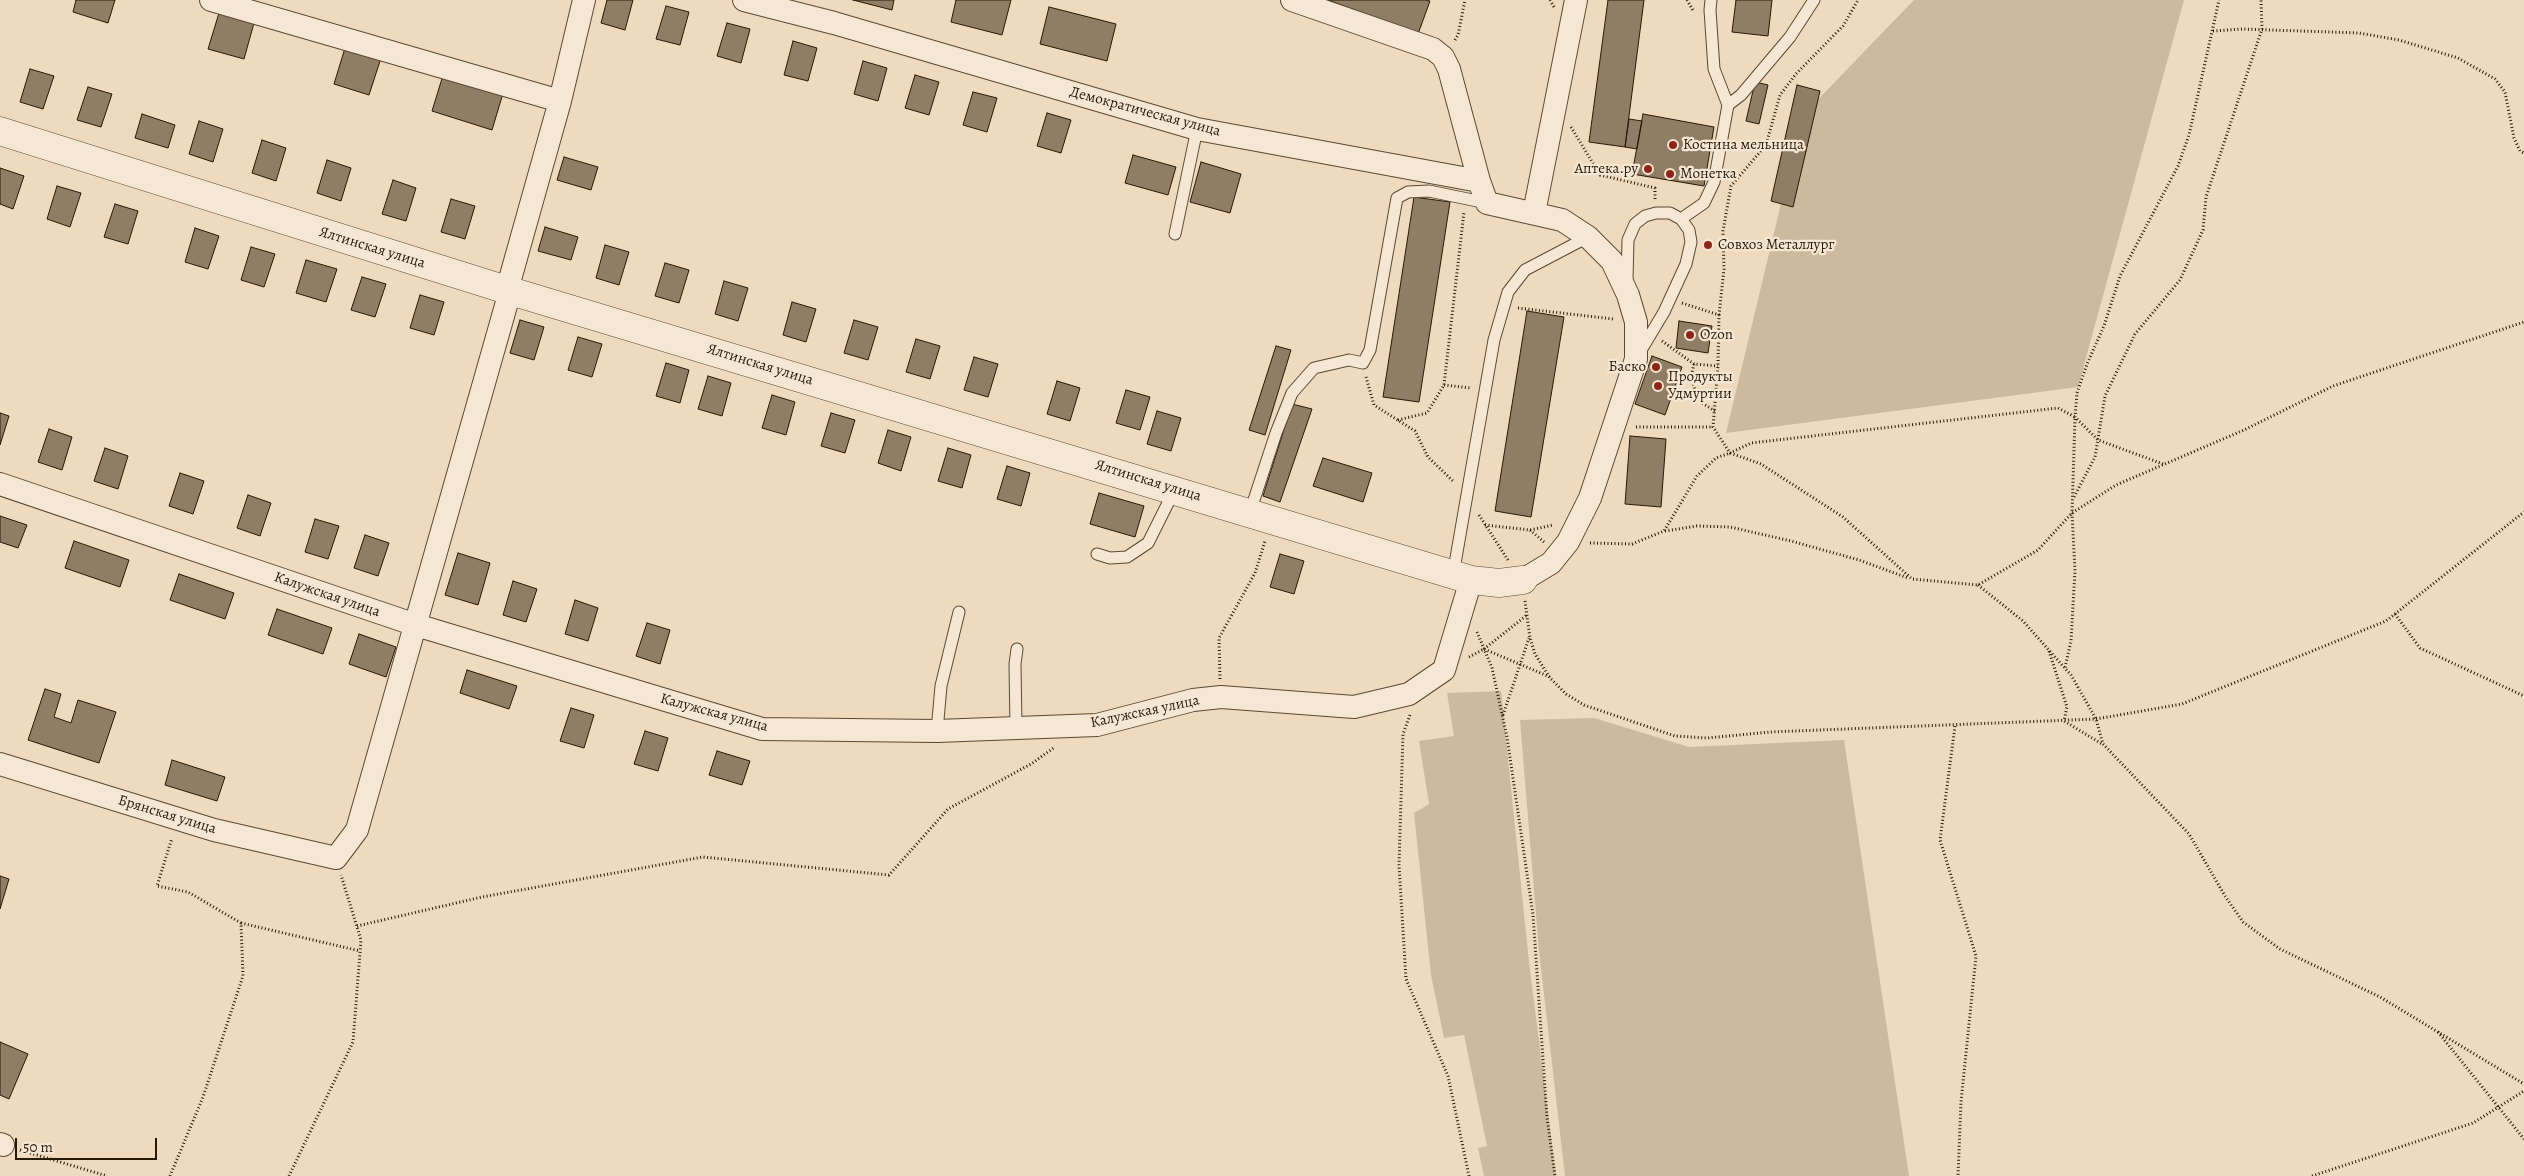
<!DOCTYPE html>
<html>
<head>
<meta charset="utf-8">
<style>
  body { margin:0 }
  #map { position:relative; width:2524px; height:1176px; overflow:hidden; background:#efdabd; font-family:Alegreya,serif }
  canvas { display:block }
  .scale { position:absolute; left:15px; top:1138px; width:142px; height:22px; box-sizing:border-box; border:2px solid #281905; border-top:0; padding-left:6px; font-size:15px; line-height:18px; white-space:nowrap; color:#281905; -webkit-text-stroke:4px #f5e7d4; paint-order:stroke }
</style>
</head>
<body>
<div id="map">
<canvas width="2524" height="1176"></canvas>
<div class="scale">50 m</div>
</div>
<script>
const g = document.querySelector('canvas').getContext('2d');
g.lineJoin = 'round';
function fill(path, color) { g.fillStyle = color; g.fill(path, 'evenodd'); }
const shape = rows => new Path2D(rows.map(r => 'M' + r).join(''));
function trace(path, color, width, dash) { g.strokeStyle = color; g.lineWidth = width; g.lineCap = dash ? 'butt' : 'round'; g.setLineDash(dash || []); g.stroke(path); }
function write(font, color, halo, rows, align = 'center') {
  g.font = font + ' Alegreya,serif'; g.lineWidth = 4.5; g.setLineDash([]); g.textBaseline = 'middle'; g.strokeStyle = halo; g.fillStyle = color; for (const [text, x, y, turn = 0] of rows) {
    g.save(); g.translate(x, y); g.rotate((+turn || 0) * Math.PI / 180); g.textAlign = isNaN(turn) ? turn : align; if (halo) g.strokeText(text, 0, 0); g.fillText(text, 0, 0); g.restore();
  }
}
const green = shape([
  [1914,0,2184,0,2078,387,1726,433,1802,116],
  [1501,691,1529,962,1556,1176,1484,1176,1478,1148,1487,1146,1464,1035,1444,1038,1431,975,1414,813,1429,804,1419,741,1454,736,1447,693],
  [1594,718,1689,747,1844,740,1909,1176,1565,1176,1539,951,1520,720]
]);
const building = shape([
  [76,0,115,0,108,23,73,12,76,0],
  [607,0,633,0,625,30,601,23,607,0],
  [853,0,894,0,892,10,853,0],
  [956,0,1011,0,1002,35,951,22,956,0],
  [1328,0,1426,0,1430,1,1418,34,1328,0],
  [1608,0,1644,0,1625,147,1589,142,1608,0],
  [1736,0,1772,0,1768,36,1732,32,1736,0],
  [666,6,689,12,680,45,656,39,666,6],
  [1049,7,1116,24,1107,61,1040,44,1049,7],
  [219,13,254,23,244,59,208,49,219,13],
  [727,23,750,29,741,63,717,56,727,23],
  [793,41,817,48,808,81,784,75,793,41],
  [345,48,381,58,369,95,334,84,345,48],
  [863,61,887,68,878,101,854,94,863,61],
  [30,69,54,76,43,109,20,102,30,69],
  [444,72,504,90,492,130,432,111,444,72],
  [915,75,939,82,929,115,905,108,915,75],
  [1755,82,1768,85,1759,124,1746,121,1755,82],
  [1797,85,1820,91,1793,207,1771,201,1797,85],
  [88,87,112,94,101,127,77,120,88,87],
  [973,92,997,98,987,132,963,125,973,92],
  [1047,113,1071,120,1061,153,1037,146,1047,113],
  [142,114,175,125,168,148,135,138,142,114],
  [1643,114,1714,127,1704,186,1632,174,1643,114],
  [1629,119,1642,121,1637,149,1625,147,1629,119],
  [199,121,223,129,213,162,189,154,199,121],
  [262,140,286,148,276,181,252,173,262,140],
  [1133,155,1176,167,1168,195,1125,183,1133,155],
  [564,157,598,167,591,190,557,180,564,157],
  [327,160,351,168,341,201,317,193,327,160],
  [1201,162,1241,174,1230,213,1190,202,1201,162],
  [0,168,24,176,13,209,0,204,0,168],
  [393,180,416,188,406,221,382,214,393,180],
  [57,186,81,193,70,227,47,219,57,186],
  [1414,197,1450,202,1419,402,1383,397,1414,197],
  [451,199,475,206,465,239,441,232,451,199],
  [115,204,138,211,128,244,104,237,115,204],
  [545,227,578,237,571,260,538,251,545,227],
  [195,228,219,236,208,269,185,262,195,228],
  [605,245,629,252,619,285,596,278,605,245],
  [251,247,275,254,264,287,241,280,251,247],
  [306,260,337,269,326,302,296,293,306,260],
  [665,263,689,270,679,303,655,296,665,263],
  [362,277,386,284,375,317,351,310,362,277],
  [724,281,748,288,738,321,715,314,724,281],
  [420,295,444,302,434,335,410,328,420,295],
  [792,302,816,309,806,342,783,335,792,302],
  [1527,311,1564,317,1531,517,1495,511,1527,311],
  [520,320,544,327,534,360,510,353,520,320],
  [854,320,878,327,868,360,844,353,854,320],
  [1679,321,1712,326,1708,353,1676,348,1679,321],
  [578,337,602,344,592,377,568,370,578,337],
  [916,339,940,346,930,379,906,372,916,339],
  [1276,346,1291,350,1265,435,1249,430,1276,346],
  [1652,356,1682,367,1665,415,1635,404,1652,356],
  [974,357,998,364,988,397,964,390,974,357],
  [666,363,689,370,680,403,656,396,666,363],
  [708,376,731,383,722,416,698,409,708,376],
  [1057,381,1080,388,1070,421,1047,414,1057,381],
  [1126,390,1150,397,1140,430,1116,423,1126,390],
  [772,395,795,402,786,435,762,428,772,395],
  [1292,404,1312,409,1280,502,1263,496,1292,404],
  [1157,411,1181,418,1171,451,1147,444,1157,411],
  [0,413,9,416,0,445,0,413],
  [831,413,855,420,845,453,821,446,831,413],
  [49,429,72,437,62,470,38,462,49,429],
  [888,430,911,437,901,471,878,463,888,430],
  [1630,436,1666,439,1661,507,1625,504,1630,436],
  [105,448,128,456,118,489,94,481,105,448],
  [948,448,971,455,962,488,938,481,948,448],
  [1323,458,1372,473,1363,502,1313,486,1323,458],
  [1007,466,1030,473,1021,506,997,499,1007,466],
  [180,473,204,481,193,514,169,506,180,473],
  [1099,493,1144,506,1135,537,1090,524,1099,493],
  [248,495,271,503,260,536,237,528,248,495],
  [0,516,27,525,18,548,0,542,0,516],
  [315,519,339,526,328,559,305,552,315,519],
  [365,535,389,543,378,576,354,568,365,535],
  [74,541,129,560,120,587,65,568,74,541],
  [458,553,490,563,478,605,445,595,458,553],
  [1280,554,1304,561,1294,594,1270,587,1280,554],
  [179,574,234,593,225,619,170,600,179,574],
  [513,581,537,589,526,622,503,615,513,581],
  [575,600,598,608,588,641,565,634,575,600],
  [277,609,332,628,323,654,268,635,277,609],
  [647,623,670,630,660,664,636,656,647,623],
  [359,634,396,647,386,677,349,664,359,634],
  [467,670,517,686,509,709,460,693,467,670],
  [45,689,61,694,54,717,71,723,78,700,116,712,99,763,28,740,45,689],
  [571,708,594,715,584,748,560,741,571,708],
  [645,731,668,738,658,771,634,764,645,731],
  [717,751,750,761,742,785,709,775,717,751],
  [172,760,225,777,217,801,165,785,172,760],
  [0,876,9,879,0,909,0,876],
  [0,1042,28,1054,9,1099,0,1095,0,1042]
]);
const path = shape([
  [1550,0,1554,7],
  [1687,0,1694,12],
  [2213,31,2243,29,2359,33,2399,40,2458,58,2495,79,2505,92,2514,138,2520,151,2524,153],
  [1455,40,1458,35,1465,0],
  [1571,127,1600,175,1655,188,1655,199],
  [1682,303,1719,315,1718,366,1713,427,1730,453,1751,443,2058,408,2075,417,2072,513,2075,571,2071,641,2065,668],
  [1518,308,1613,319],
  [1719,315,1724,269,1723,231,1731,186,1766,145,1780,95,1796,74,1843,26,1858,0],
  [1662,341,1694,364,1718,366],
  [1694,364,1691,377,1695,390,1702,403,1715,411],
  [1366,377,1374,405,1415,431,1428,457,1454,482],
  [1444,385,1471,388],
  [1398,420,1427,413,1444,385,1464,212],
  [1636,427,1713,427],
  [2163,464,2098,440,2075,417,2077,393,2087,364,2104,326,2120,276,2178,166,2189,135,2219,0],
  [2074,497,2095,457,2105,396,2135,334,2180,280,2203,230,2206,197,2262,29,2261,0],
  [1479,515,1508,560],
  [1485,525,1530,530,1553,525],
  [1530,530,1544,542],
  [1665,531,1697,526,1730,527,1791,541,1859,560,1908,578],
  [1590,543,1632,544,1664,531,1697,476,1716,458,1730,453,1761,464,1843,517,1912,579,1978,585,2038,550,2072,513,2116,485,2244,430,2333,386,2524,322],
  [1978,585,2023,621,2071,675,2096,719,2103,744,2189,834,2225,896,2243,922,2280,949,2380,997,2524,1084],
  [1525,601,1530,638,1535,654,1550,678,1566,694,1584,705,1675,736,1707,738,1770,732,2096,719,2182,704,2386,621,2524,512],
  [2395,614,2420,648,2524,696],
  [1477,632,1492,668,1507,737,1533,915,1547,1117,1555,1176],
  [1484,649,1527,615],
  [2049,651,2067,707,2064,721,2102,744],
  [1469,657,1484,649,1550,677],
  [1220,679,1219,638,1255,573,1265,541],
  [1410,715,1403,734,1399,865,1406,979,1448,1076,1469,1176],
  [1503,715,1529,638],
  [1955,726,1940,840,1976,956,1961,1102,1958,1176],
  [241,923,360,951],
  [357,926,482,897,703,857,889,875,948,809,1031,764,1055,747],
  [2438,1032,2524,1139],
  [20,1150,107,1176],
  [170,1176,203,1097,243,976,241,923,188,892,157,886,172,838],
  [289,1176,353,1042,361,940,341,875],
  [2312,1176,2473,1123,2524,1091]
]);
const service = shape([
  [1728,105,1741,95,1790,37,1814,0],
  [1681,219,1704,203,1714,182,1728,105,1714,69,1710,10,1711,0],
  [1175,234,1197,129],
  [1627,280,1628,240,1635,224,1645,216,1656,213,1670,213,1681,219,1689,230,1691,242,1686,264,1664,312,1640,352],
  [1250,512,1276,433,1292,393,1314,368,1349,360,1363,363,1370,350,1397,198,1408,192,1429,191,1487,203],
  [1097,554,1110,558,1127,557,1148,543,1174,491],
  [1453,575,1494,340,1508,292,1525,270,1588,237],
  [1016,728,1015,664,1017,649],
  [937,731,941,686,959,612]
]);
const minor = shape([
  [211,0,560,101],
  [744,0,834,23,1197,129,1479,181,1487,203,1562,220,1588,237,1612,261,1628,295,1636,322,1636,359,1590,498,1568,542,1551,563,1523,580],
  [1292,0,1433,49,1443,57,1449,69,1479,181],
  [1534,213,1576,0],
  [0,484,416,625,762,729,937,731,1097,725,1193,700,1221,697,1354,707,1409,694,1444,670,1471,580],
  [0,764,214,830,336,858,357,830,507,302,507,290,560,101,584,0],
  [0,1144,3,1145]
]);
const tertiary = shape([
  [0,131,507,290,1471,580,1499,583,1523,580]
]);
const markers = [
  [1673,145,5,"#8f2418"],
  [1648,169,5,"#8f2418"],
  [1670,174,5,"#8f2418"],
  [1708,245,5,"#8f2418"],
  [1690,335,5,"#8f2418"],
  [1656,367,5,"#8f2418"],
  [1658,386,5,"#8f2418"]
];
const streetNames = [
  ["Демократическая улица",1145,112,15],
  ["Ялтинская улица",372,248,17],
  ["Ялтинская улица",760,365,17],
  ["Ялтинская улица",1148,481,17],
  ["Калужская улица",327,595,19],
  ["Калужская улица",1145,712,-12],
  ["Калужская улица",714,713,15],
  ["Брянская улица",167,815,17]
];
const poiNames = [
  ["Костина мельница",1683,145],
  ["Аптека.ру",1638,169,"right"],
  ["Монетка",1680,174],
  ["Совхоз Металлург",1718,245],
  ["Ozon",1700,335],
  ["Баско",1646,367,"right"],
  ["Продукты",1668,377],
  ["Удмуртии",1668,394]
];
fill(green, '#cdb99e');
fill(building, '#8f7d65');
trace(building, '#281905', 1);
trace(service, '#5a4933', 13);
trace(minor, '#5a4933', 24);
trace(tertiary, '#5a4933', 29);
trace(path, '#281905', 3, [1, 2.5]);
trace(service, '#f5e7d4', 11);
trace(minor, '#f5e7d4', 22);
trace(tertiary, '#f5e7d4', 28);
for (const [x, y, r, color] of markers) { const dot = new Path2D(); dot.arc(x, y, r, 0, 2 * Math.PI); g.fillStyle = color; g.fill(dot); trace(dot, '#f5e7d4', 2); }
write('15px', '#281905', '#f5e7d4', streetNames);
write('15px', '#281905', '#f5e7d4', poiNames, 'left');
</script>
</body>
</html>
